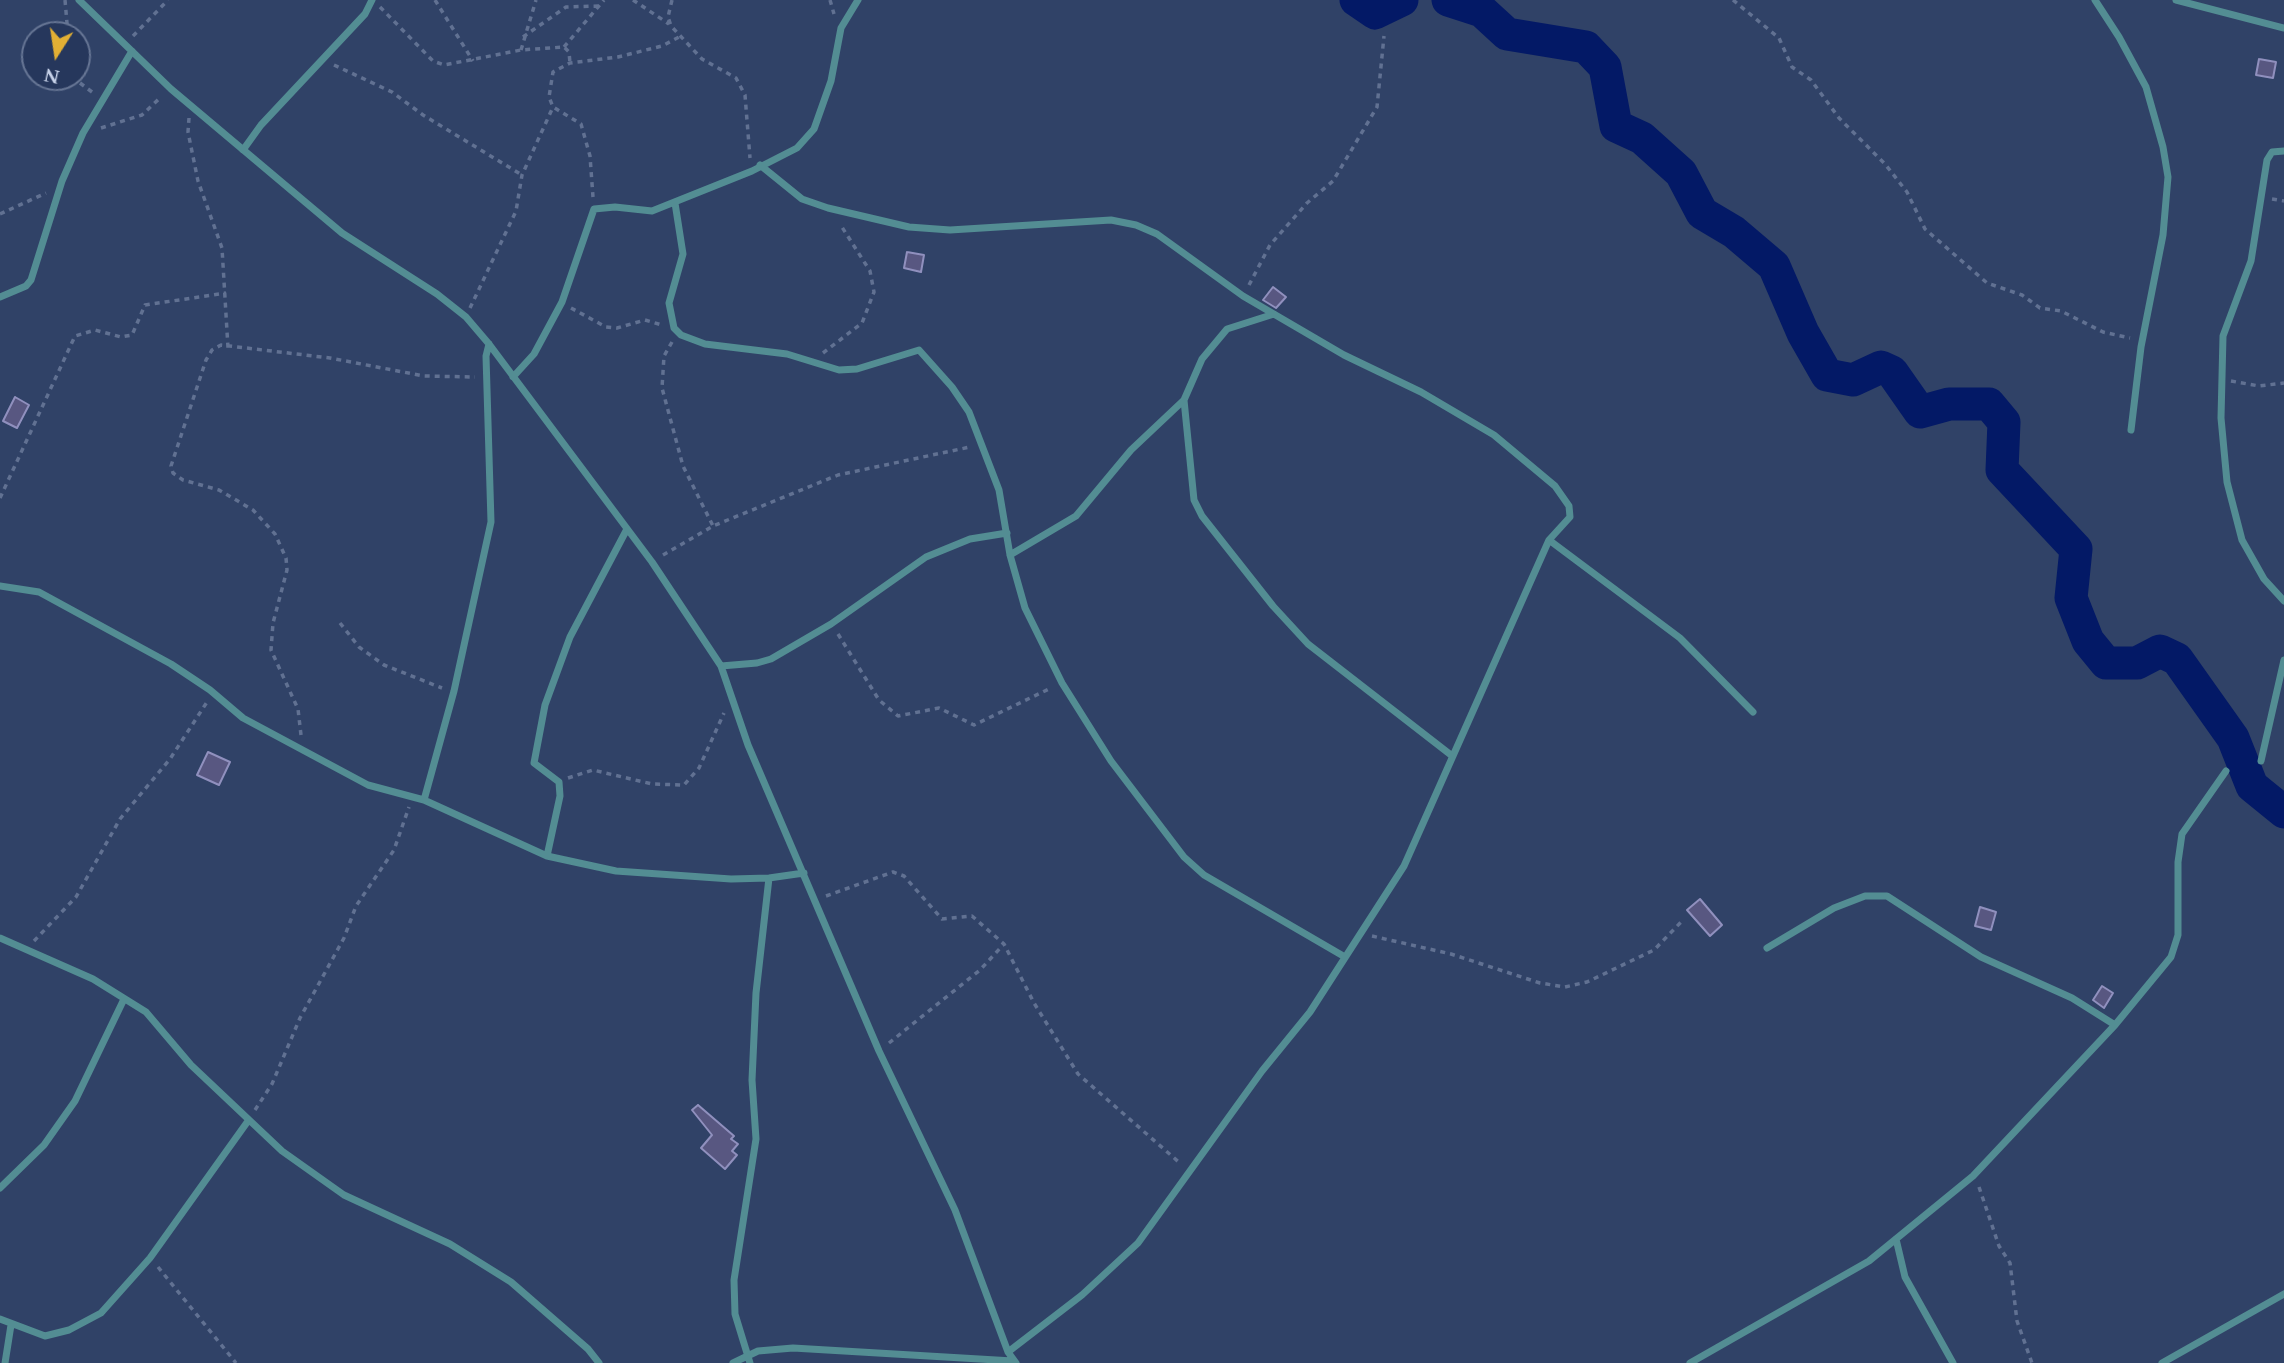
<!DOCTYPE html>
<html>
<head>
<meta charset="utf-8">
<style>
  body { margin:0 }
  #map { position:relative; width:2284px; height:1363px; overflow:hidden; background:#304267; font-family:Spectral,serif }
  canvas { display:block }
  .north { position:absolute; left:21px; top:21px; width:70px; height:70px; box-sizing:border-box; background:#26375c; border:2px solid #667594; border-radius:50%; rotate:192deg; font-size:19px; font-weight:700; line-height:28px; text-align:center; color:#c7d2e9 }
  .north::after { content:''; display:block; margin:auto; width:24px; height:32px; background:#e2af34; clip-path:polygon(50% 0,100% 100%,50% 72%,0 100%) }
</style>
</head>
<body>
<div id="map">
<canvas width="2284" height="1363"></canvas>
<div class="north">N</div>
</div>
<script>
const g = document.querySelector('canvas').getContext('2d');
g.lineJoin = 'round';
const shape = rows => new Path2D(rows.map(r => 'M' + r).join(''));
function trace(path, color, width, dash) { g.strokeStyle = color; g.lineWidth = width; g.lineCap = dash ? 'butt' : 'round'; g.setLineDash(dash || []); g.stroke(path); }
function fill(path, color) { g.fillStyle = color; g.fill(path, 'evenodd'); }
const river = shape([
  [1356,0,1375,13,1402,0],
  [1448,0,1482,11,1507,34,1586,47,1605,67,1616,126,1642,138,1681,173,1702,213,1734,232,1774,266,1803,333,1827,375,1853,380,1881,367,1892,372,1920,412,1949,404,1989,404,2004,422,2002,470,2076,549,2071,598,2088,641,2106,663,2137,663,2160,651,2177,659,2233,738,2252,786,2284,812]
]);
const building = shape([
  [2259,59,2276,62,2273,78,2256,75,2259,59],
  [907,252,924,255,921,272,904,268,907,252],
  [1273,287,1286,297,1276,308,1263,300,1273,287],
  [15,397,29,405,17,428,3,421,15,397],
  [208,752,230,762,219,785,197,775,208,752],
  [1700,899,1722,925,1710,936,1687,910,1700,899],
  [1980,907,1996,912,1991,930,1975,926,1980,907],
  [2102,986,2113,993,2104,1008,2093,1000,2102,986],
  [698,1105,734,1136,731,1139,738,1144,732,1151,737,1155,725,1169,701,1148,712,1135,692,1110,698,1105]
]);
const path = shape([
  [65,0,68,35],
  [435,0,473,61],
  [633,0,669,24],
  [672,0,668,17,671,26,702,59,736,78,745,95,750,158],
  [830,0,834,14],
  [1733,0,1779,38,1792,67,1811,80,1839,118,1885,164,1907,192,1925,229,1987,283,2022,295,2040,308,2061,311,2103,332,2130,338],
  [380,7,433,61,444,65,521,50,564,47,569,52,570,63],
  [133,36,168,0],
  [523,37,566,7,598,6],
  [564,47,604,0],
  [521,50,536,0],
  [334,65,392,92,423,115,522,175],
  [72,77,92,92],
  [189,118,188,132,198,181,222,248,228,348],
  [101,128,142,115,161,97],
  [593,197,590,156,581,124,553,107,549,97,553,72,570,63,618,57,662,46,681,36],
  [2272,199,2284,201],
  [0,214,46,193],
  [1249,285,1270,245,1307,203,1333,181,1377,107,1384,36],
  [470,308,516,211,522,175,553,107],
  [571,308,606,327,617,328,645,320,662,325],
  [672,342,664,356,662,388,683,466,713,526],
  [823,353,862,323,874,292,870,271,840,224],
  [2231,381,2259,386,2284,383],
  [0,498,75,336,95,330,121,337,132,335,145,305,226,293],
  [663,555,713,526,838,475,970,447],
  [340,623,359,647,384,665,442,688],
  [838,634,879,700,898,716,939,708,974,725,1051,688],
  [301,735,298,709,271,650,273,623,287,570,286,558,275,534,253,510,219,490,183,480,173,473,171,466,206,360,212,350,221,345,330,358,424,376,475,377],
  [568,778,593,770,652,784,684,785,699,768,724,713],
  [826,896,893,872,904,876,942,919,972,916,1004,944,1034,1003,1078,1074,1181,1164],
  [1372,936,1451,954,1540,983,1565,987,1587,982,1654,950,1684,919],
  [34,941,76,897,120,819,170,759,207,702],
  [889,1043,980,970,1004,944],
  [255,1110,272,1084,300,1018,344,938,356,906,394,850,409,807],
  [1979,1187,1999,1246,2010,1263,2017,1321,2032,1363],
  [158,1267,236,1363]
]);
const street = shape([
  [79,0,171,89,342,233,437,294,466,317,489,344,652,562,721,666,748,745,879,1051,955,1210,1008,1352,1016,1363],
  [2095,0,2119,37,2146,87,2163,147,2168,177,2163,235,2141,347,2131,430],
  [2176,0,2284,28],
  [243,150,261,125,365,14,372,0],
  [2284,151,2272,152,2267,160,2251,261,2223,336,2221,418,2227,482,2242,540,2264,579,2284,601],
  [760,165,802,199,828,208,909,227,950,230,1111,220,1136,225,1157,234,1243,296,1344,355,1421,392,1494,435,1555,486,1569,506,1570,517,1549,540,1404,866,1310,1012,1262,1071,1138,1243,1082,1295,1008,1352],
  [675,203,683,254,669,303,674,328,681,335,705,344,787,354,839,370,857,369,919,350,952,387,969,412,999,490,1010,555,1025,608,1062,683,1111,761,1184,857,1204,875,1345,957],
  [0,297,26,286,31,280,62,181,83,133,132,51],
  [513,377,534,354,562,302,594,209,615,207,652,211,752,171,797,148,814,129,831,81,841,28,858,0],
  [1184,400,1194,500,1202,516,1273,606,1308,644,1451,755],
  [1549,540,1680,638,1753,712],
  [1010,555,1076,516,1131,450,1184,400,1202,359,1227,329,1274,314],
  [0,586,39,592,171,664,210,690,243,718,368,785,424,800,547,856,616,871,731,879,769,878,804,873],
  [721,666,757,663,771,659,831,624,926,557,970,539,1007,533],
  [2261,761,2284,660],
  [424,800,454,691,491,522,486,356,489,344],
  [547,856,560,796,559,782,534,763,545,705,570,637,627,529],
  [0,938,93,979,146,1012,191,1065,282,1151,344,1195,450,1244,511,1282,588,1349,599,1363],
  [1767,948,1834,908,1865,896,1887,896,1981,957,2072,998,2115,1025],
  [0,1188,44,1145,75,1101,124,999],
  [1896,1239,1905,1277,1953,1363],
  [0,1319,45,1336,69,1330,101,1313,150,1258,248,1121],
  [5,1363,11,1325],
  [733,1363,758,1351,793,1348,1013,1361],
  [750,1363,735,1314,734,1280,756,1139,752,1080,756,993,769,878],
  [1690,1363,1869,1261,1973,1176,2115,1025,2171,957,2178,935,2178,862,2182,834,2226,771],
  [2162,1363,2284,1294]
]);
trace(river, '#031966', 33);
fill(building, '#585781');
trace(building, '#9090be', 2);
trace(path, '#617192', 3.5, [5, 5]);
trace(street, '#538d93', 7);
</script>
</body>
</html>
